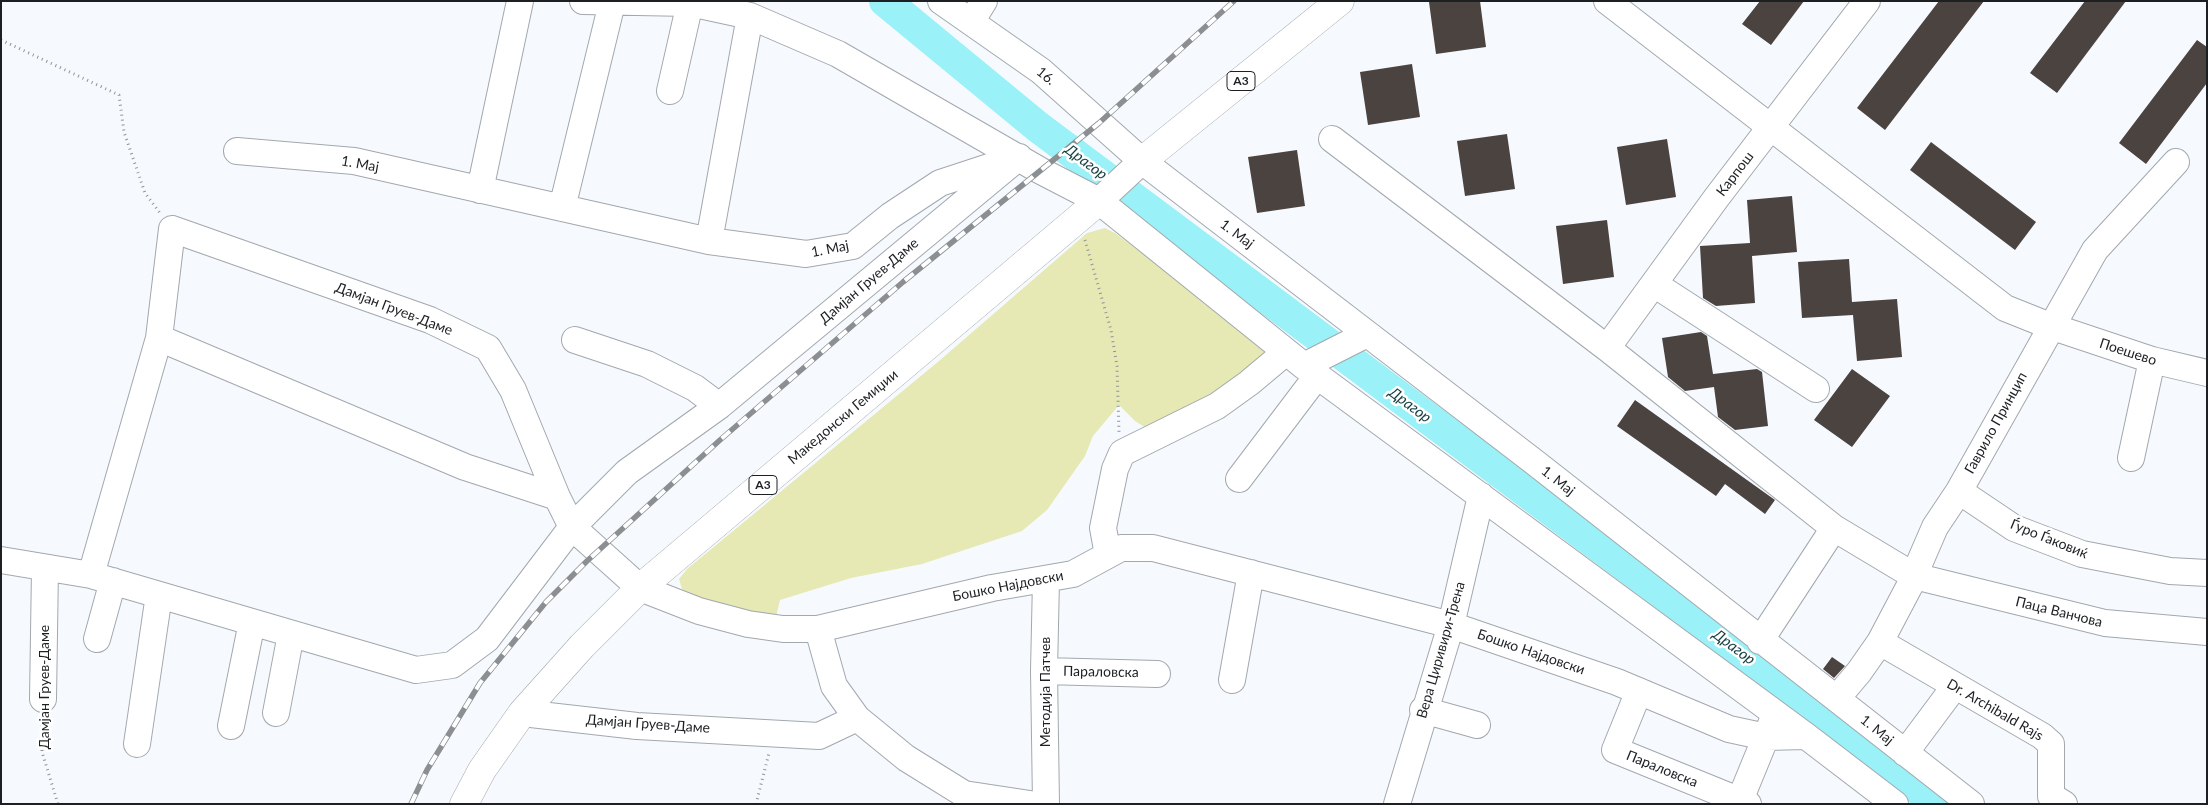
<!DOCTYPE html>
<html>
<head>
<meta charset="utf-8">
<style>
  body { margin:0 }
  #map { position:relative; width:2208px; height:805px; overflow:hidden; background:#f6fafe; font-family:Lato,sans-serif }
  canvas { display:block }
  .frame { position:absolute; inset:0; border:2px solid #1d2022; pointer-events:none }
</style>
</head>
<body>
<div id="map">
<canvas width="2208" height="805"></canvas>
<div class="frame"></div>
</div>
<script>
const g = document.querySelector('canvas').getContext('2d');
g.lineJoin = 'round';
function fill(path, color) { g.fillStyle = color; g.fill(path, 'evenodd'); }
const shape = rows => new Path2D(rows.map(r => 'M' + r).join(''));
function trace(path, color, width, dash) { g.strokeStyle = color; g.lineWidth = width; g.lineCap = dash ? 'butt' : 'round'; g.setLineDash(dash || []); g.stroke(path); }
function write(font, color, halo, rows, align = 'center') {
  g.font = font + ' Lato,sans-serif'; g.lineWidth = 5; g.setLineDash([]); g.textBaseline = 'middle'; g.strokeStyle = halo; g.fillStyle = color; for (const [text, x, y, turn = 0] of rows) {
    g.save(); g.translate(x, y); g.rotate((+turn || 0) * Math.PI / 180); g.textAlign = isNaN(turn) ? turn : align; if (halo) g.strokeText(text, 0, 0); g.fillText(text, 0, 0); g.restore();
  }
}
const green = shape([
  [1105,228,1115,233,1267,344,1269,349,1244,379,1146,428,1135,421,1119,405,1093,436,1085,456,1047,510,1022,531,922,564,851,578,780,600,776,617,733,609,690,594,682,589,679,579,687,569,939,361,1087,233]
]);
const river = shape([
  [885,1,1038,127,1741,652,1938,804]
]);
const building = shape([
  [1437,1,1480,1,1486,47,1436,54,1429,2],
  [1760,1,1804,1,1771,45,1742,24],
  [1939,1,1984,1,1885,130,1857,108],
  [2085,1,2126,1,2057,93,2030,73],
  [2197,40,2207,47,2207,83,2146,164,2119,143],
  [1412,64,1420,117,1368,125,1360,72],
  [1507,134,1515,189,1465,196,1457,141],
  [1667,139,1676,197,1626,205,1617,147],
  [1931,142,2036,222,2015,250,1910,170],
  [1297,150,1305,206,1257,213,1248,157],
  [1792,196,1797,252,1752,256,1755,303,1716,306,1703,298,1700,246,1750,243,1747,200],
  [1607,220,1614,277,1563,284,1556,226],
  [1849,259,1852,302,1897,299,1902,357,1857,361,1853,315,1802,318,1798,262],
  [1701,332,1707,336,1713,374,1757,369,1762,372,1768,426,1735,430,1718,417,1714,387,1685,391,1668,377,1662,338],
  [1852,369,1890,396,1852,447,1814,420],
  [1635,400,1775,500,1765,514,1725,484,1716,496,1617,426],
  [1832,657,1845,666,1834,678,1823,669]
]);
const path = shape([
  [1,40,119,95,124,132,145,193,160,213],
  [1085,240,1111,330,1117,366,1119,432],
  [42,720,42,752,58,804],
  [756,804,769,753]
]);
const minor = shape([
  [583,1,690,3,750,16,838,54,1041,171,1099,201,1304,366,1806,736,1895,804],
  [941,1,1041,71,1142,161,1533,461,1971,804],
  [1607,1,2005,308,2050,326,2152,360,2207,373],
  [971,22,984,1],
  [670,91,690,3],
  [1332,139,1607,348,1834,528,1914,576,2105,623,2207,632],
  [237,151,354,161,709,241,806,254,853,246,890,216,940,183,1004,162],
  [480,190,520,1],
  [1099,201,1142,161],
  [562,208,612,3],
  [709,241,750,16],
  [1654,284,1816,389],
  [159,338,465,467,557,497],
  [575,340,647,364,695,388,719,406],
  [1607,348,1717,197,1867,1],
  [1304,366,1367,334],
  [2131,458,2152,360],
  [1239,479,1317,376],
  [1959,491,2014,528,2082,554,2170,571,2207,573],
  [1108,555,1103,528,1115,469,1122,453,1217,406,1249,383,1286,352],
  [1,560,91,575,416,670,452,665,487,639,572,527,627,472,719,406,1019,157],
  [91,575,159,338,172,229,430,320,488,348,513,390,557,497,572,527,640,588,699,611,748,624,783,629,818,629,834,686,857,718,906,758,964,794,1030,804],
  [818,629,992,588,1073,574,1121,548,1153,548,1451,625,1617,682,1729,729,1766,737,1806,736],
  [97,639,113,581],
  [1760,641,1834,528],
  [1880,642,2042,736,2051,744,2051,796,2064,804],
  [1044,671,1157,674],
  [1232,680,1251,573],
  [1639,691,1615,750,1748,804],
  [1837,698,1859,672,1880,642,1909,587,1935,527,1959,491,2095,250,2176,162],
  [43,699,45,568],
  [1423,710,1477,725],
  [276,713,291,634],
  [522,713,637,726,819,736,857,718],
  [231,726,252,622],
  [137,744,159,595],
  [1905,753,1955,686],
  [1740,800,1772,722],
  [1046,804,1044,671,1046,580],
  [1397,804,1451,625,1481,496]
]);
const major = shape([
  [1142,161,1340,1],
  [464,804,482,770,522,713,582,646,640,588,1099,201]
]);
const rail = shape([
  [411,804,427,770,480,683,546,602,587,561,720,440,903,282,1099,123,1234,1]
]);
const shields = [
  [1241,81,28],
  [763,485,28]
];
const shieldNames = [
  ["A3",1241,81],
  ["A3",763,485]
];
const streetNames = [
  ["16.",1046,76,40],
  ["1. Мај",360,164,10],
  ["Карпош",1735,174,-53],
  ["1. Мај",1237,234,37],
  ["1. Мај",830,249,-11],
  ["Дамјан Груев-Даме",869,281,-40],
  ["Дамјан Груев-Даме",394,309,21],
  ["Поешево",2128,352,18],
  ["Македонски Гемиџии",843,417,-40],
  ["Гаврило Принцип",1996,423,-61],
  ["1. Мај",1558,481,38],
  ["Ѓуро Ѓаковиќ",2049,539,22],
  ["Бошко Најдовски",1008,586,-11],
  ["Паца Ванчова",2059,612,14],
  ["Вера Циривири-Трена",1441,650,-74],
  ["Бошко Најдовски",1531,652,19],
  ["Параловска",1101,672,1],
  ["Дамјан Груев-Даме",44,687,-90],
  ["Методија Патчев",1045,692,-90],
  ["Dr. Archibald Rajs",1995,710,30],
  ["Дамјан Груев-Даме",648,724,4],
  ["1. Мај",1877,730,39],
  ["Параловска",1662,769,22]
];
const waterNames = [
  ["Драгор",1086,162,37],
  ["Драгор",1410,405,37],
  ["Драгор",1734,647,37]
];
fill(green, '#e6e9b3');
trace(river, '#9af1f7', 32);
fill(building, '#4b4340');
trace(minor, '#a2a8ae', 28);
trace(major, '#a2a8ae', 29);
trace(path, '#909396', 3, [1, 4]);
trace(minor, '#fff', 26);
trace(major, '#fff', 28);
trace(rail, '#8c8f92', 5.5);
trace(rail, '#fff', 4, [11]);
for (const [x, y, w] of shields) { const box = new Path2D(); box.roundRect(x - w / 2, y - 9.5, w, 19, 4); g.fillStyle = '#fff'; g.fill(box); trace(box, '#1d2022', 1); }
write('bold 12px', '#1d2022', null, shieldNames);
write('14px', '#1d2022', '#fff', streetNames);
write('italic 15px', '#133d3f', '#fff', waterNames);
</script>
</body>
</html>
